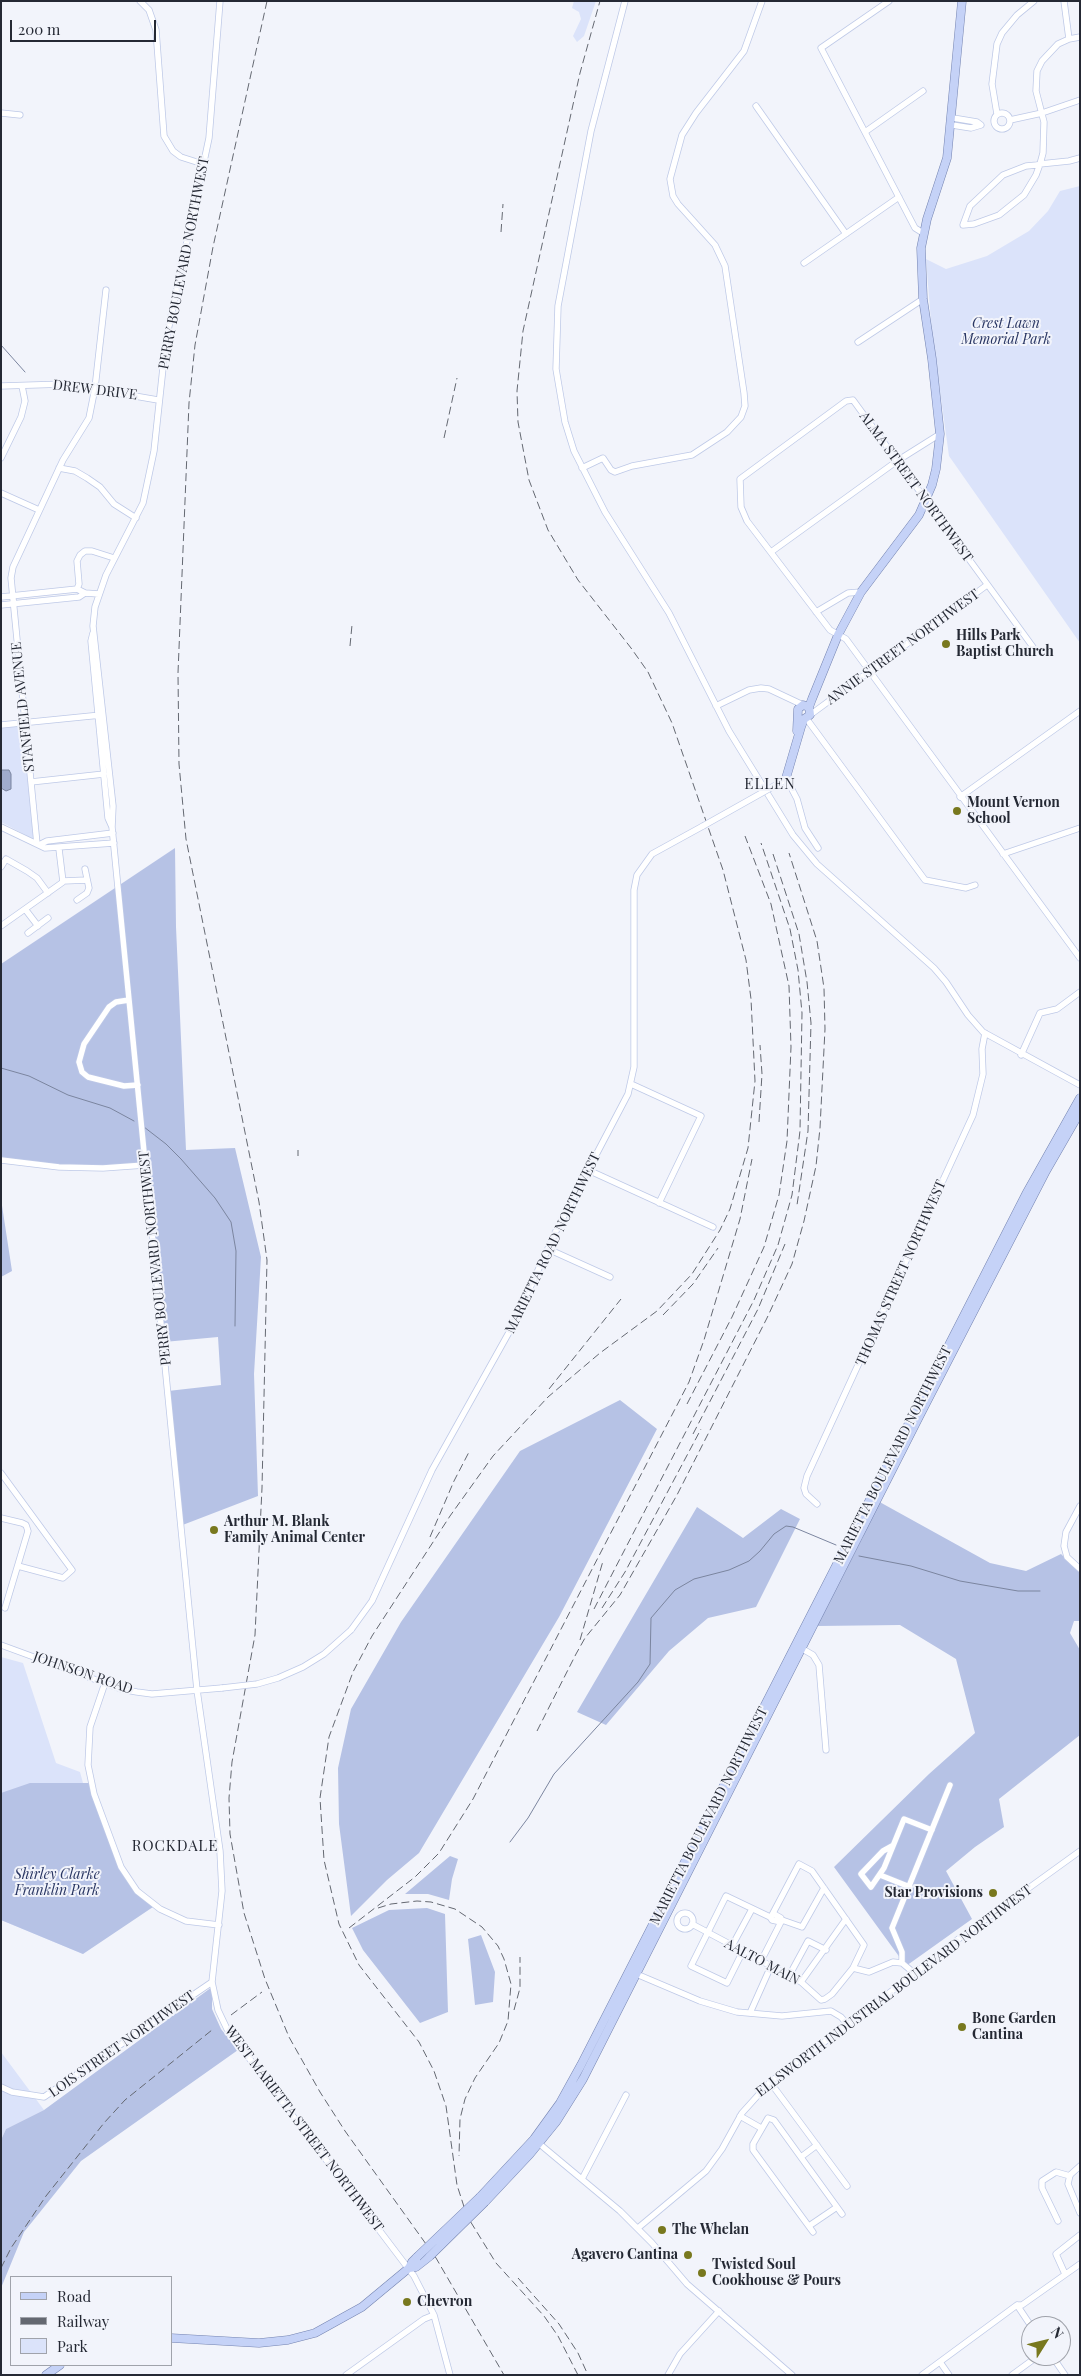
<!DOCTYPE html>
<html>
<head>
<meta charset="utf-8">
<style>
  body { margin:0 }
  #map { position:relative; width:1081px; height:2376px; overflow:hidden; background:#f2f4fb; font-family:"Playfair Display",serif }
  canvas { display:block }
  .frame { position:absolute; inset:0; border:2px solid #252934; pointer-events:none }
  .legend { position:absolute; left:10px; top:2276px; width:162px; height:90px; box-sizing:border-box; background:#f2f4fb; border:1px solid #a0a3ab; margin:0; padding:6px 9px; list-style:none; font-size:15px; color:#252934 }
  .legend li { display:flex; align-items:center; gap:10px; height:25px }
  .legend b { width:25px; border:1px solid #a0a3ab }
  .north { position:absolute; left:1021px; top:2316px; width:50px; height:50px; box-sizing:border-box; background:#f2f4fb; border:1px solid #a0a3ab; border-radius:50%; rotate:54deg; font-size:14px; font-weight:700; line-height:20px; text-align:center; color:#252934 }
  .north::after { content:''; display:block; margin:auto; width:18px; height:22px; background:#78781e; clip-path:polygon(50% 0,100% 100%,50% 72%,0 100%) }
  .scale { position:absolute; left:10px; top:20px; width:146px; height:22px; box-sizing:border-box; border:2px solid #252934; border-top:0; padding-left:6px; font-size:15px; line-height:18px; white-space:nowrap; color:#252934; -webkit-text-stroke:4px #f2f4fb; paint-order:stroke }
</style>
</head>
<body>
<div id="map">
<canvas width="1081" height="2376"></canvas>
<div class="frame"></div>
<ul class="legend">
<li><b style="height:6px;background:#c5d2f7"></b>Road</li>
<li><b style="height:6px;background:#646871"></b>Railway</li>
<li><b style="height:14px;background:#dbe3fa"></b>Park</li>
</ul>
<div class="north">N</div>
<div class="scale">200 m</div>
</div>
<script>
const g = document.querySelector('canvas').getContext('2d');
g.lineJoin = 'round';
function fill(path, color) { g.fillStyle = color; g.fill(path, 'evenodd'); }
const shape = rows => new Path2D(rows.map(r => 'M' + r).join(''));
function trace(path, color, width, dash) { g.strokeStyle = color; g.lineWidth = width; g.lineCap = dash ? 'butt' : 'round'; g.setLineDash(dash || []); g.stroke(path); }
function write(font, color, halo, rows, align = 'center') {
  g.font = font + ' "Playfair Display",serif'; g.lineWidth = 4; g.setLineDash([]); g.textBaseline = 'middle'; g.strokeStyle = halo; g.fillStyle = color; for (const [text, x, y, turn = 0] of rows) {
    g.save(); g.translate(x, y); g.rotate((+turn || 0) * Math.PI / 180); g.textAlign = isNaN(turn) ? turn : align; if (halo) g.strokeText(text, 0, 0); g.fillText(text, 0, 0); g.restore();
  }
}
const green = shape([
  [574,1,596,1,584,36,577,42,573,36,581,19,579,12,572,8],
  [1080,186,1080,643,949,456,932,334,926,259,946,269,987,256,1029,231,1048,211,1060,191],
  [22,726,35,840,1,822,1,728],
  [1,1657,23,1663,56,1763,80,1772,98,1838,83,1954,1,1920],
  [1,2052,44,2110,6,2129,1,2140]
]);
const forest = shape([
  [175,848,176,927,186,1150,235,1148,261,1257,254,1374,258,1496,180,1526,168,1391,221,1385,218,1337,164,1342,143,1163,92,1169,1,1162,1,964],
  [1,1199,12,1271,1,1277],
  [620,1400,657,1429,559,1617,419,1853,387,1880,351,1916,339,1824,338,1768,351,1709,401,1622,520,1451],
  [876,1500,990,1563,1026,1571,1061,1554,1080,1573,1080,1621,1074,1621,1070,1633,1080,1650,1080,1735,999,1799,1004,1827,975,1847,946,1871,972,1919,906,1966,834,1867,929,1774,975,1733,956,1659,900,1625,817,1626,863,1537],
  [697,1507,743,1538,781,1509,800,1519,756,1607,708,1618,669,1651,606,1725,577,1712],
  [30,1783,92,1783,115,1857,153,1907,83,1954,1,1920,1,1793],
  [450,1856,458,1859,452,1879,449,1900,428,1894,405,1894],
  [427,1908,445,1914,448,2012,420,2023,363,1950,352,1928,389,1910],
  [481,1935,495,1972,493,2002,475,2005,468,1939],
  [212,1987,212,2009,221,2029,238,2050,81,2161,24,2232,1,2288,1,2140,6,2129,44,2110]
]);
const water = shape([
  [1,770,9,770,11,774,11,789,6,791,1,788,1,770]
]);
const stream = shape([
  [1,345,25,372],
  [1,1068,29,1076,68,1095,110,1108,134,1121],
  [144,1127,166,1144,181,1159,215,1198,231,1222,236,1251,235,1326],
  [859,1556,911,1566,960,1581,1018,1591,1040,1591],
  [510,1842,528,1818,554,1774,638,1682,650,1664,651,1618,675,1590,694,1579,729,1570,749,1561,760,1551,774,1534,786,1526,793,1527,836,1545]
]);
const minor = shape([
  [140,1,149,10,156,30,164,136,173,151,181,157,203,164],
  [220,1,209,138,166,340,154,451,143,503,106,575,95,607,93,626,113,806,112,827,197,1690,220,1851,222,1891,212,1982,218,2010,227,2029,414,2276,434,2315,450,2375],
  [625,1,591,131,558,306,556,369,565,422,574,451,605,512,669,613,729,731,793,835,817,864,934,968,946,982,968,1015,983,1032,1080,1085],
  [889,1,821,48,915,228,923,233],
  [1064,1,1069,39],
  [1080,37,1069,39,1058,44,1042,61,1037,71,1036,91,1044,122,1043,153,1040,164,1036,175,1024,195,999,215,974,224,963,225,970,206,1003,175,1026,166,1037,165,1040,164,1069,161,1080,158],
  [756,106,846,234],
  '994 121a8 8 0 1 1 16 0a8 8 0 1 1-16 0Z',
  [1,113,20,115],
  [997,114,992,84,997,44,1002,33,1017,15,1034,1],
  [1010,120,1042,113,1080,100],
  [952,125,971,128,981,125,977,122,953,118],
  [865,132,923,91],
  [804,263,899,197],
  [858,342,923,299],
  [1,386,65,384,158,400],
  [1,458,21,417,25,401,22,386],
  [59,468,75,471,87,478,100,487,114,504,136,518],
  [582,468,603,458,611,470,615,472,632,466,692,455,727,432,741,417,745,406,744,393,725,266,715,245,678,204,673,196,670,179,682,135,696,113,744,51,762,1],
  [1,493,39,510],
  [771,552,897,461,940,434],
  [77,589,79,584,77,561,80,555,85,551,92,551,114,558],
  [1,597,77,589,85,593,99,594],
  [1,605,79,597,85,593],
  [816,612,848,593,861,592],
  [93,633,91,641,108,818,112,827],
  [1033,647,853,400,846,401,740,479,741,507,747,521,830,630,846,639,1080,958],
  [716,706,749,690,761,688,769,689,803,705],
  [810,715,987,585],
  [806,718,925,880,966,888,975,885],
  [1,725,101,715],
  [784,779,786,778,797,799,805,828,818,848],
  [31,782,104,774],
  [960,797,1080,711],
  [1,827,45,848,114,843],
  [37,844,11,578,13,567,63,460,89,418,95,388,106,290],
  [41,844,47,841,113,833],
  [1003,854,1080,828],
  [1,867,6,859,27,871,37,878,48,893],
  [63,881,87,880],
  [77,900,87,893,89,888,85,869],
  [25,909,38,926],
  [1,926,63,882,59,849],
  [28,933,48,918],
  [129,1000,116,1002,109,1007,84,1044,79,1062,82,1072,88,1077,124,1086,138,1085],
  [1021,1055,1040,1013,1057,1009,1080,992],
  [631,1084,701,1116,659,1203],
  [1,1160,59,1167,103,1168,145,1165],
  [588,1170,713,1227],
  [548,1249,610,1277],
  [1,1473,72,1570,63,1578,18,1566],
  [817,1504,806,1494,804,1488,807,1476,973,1115,983,1074,982,1049,985,1033],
  [1080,1506,1066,1532,1064,1546,1067,1557,1080,1569],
  [1,1518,22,1523,26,1525,28,1531,5,1608],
  [351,1630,372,1601,432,1470,512,1327,556,1231,628,1094,634,1067,634,890,637,875,652,854,703,826],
  [1,1645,121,1689,137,1692,152,1694,222,1688],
  [799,1647,813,1655,819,1665,826,1750],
  [105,1683,90,1727,88,1765,94,1794,121,1867,137,1891,160,1909,186,1921,219,1925],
  [892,1846,883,1851,861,1874,871,1887,884,1868,904,1819,932,1830],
  [880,1875,910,1887],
  '677 1921a8 8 0 1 1 16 0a8 8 0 1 1-16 0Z',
  [774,1914,781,1918,781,1922,772,1920,770,1917,774,1914],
  [772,1915,799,1864,812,1871,864,1945,853,1968],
  [782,1920,802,1927,824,1888],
  [692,1924,801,1982,821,2000,825,1999,832,1994,853,1968,869,1972,893,1962,902,1963],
  [732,1946,752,1909],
  [743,1951,727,1983,691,1966,726,1896,770,1917],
  [761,1961,781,1922],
  [902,1963,902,1952,892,1928,950,1785],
  [902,1963,914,1973],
  [634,1973,700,2001,737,2012,782,2016,831,2011,841,2017,848,2025],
  [789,1976,808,1941,826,1950],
  [801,1982,846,1919],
  [750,2013,771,1966],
  [770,2082,847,2186],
  [1,2087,12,2092,44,2097,212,1982],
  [740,2116,761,2128],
  [536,2141,620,2211,652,2243,687,2284,792,2375],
  [801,2157,817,2145],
  [1080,2166,1070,2175,1068,2184,1080,2213],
  [582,2179,626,2095],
  [1058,2221,1042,2188,1042,2181,1056,2172,1070,2176],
  [809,2226,837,2207],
  [638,2228,706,2171,722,2149,742,2113,770,2082,861,2015,961,1937,1080,1851],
  [813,2232,753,2150,753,2144,768,2118,774,2120,842,2214],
  [1065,2274,1056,2254,1080,2235],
  [1017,2305,1031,2326],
  [1052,2356,1065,2375],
  [940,2362,949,2375],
  [346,2375,424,2319,434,2315],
  [668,2375,680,2354,719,2311],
  [922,2375,1017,2305,1022,2305,1080,2264],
  [1012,2375,1038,2356]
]);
const major = shape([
  [797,731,798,709,803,705,809,707],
  [786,778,801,727,804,719,810,715,809,707,812,699,838,635,861,592,919,515,932,485,936,469,940,434,932,359,923,299,921,248,927,219,947,158,962,1],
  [480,2197,534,2139,560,2103,581,2065,1026,1194,1080,1098],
  [485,2202,530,2154,556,2122,583,2079,921,1413,1046,1171,1080,1112],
  [409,2268,416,2267,430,2256],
  [171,2338,259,2343,288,2340,315,2333,362,2307,409,2268,412,2262,417,2257],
  [46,2375,60,2365]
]);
const rail = shape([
  [267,1,213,247,195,345,189,403,178,673,179,764,186,839,259,1202,267,1260,262,1488,255,1635,232,1762,229,1798,230,1834,244,1913,265,1979,289,2037,320,2092,345,2131,436,2258,504,2375],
  [501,232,503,204],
  [444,438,457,378],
  [350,646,352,625],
  [773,854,799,934,807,982,811,1023,808,1131,797,1205],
  [759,1122,762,1074,760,1045],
  [298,1150,298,1156],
  [663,1315,693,1284,718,1248],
  [549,1389,621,1299],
  [687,1404,732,1317,764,1247,779,1195,787,1141,791,1047,789,986,771,904,745,836],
  [693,1434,758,1309,785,1244],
  [430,1537,454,1481,469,1452],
  [602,1608,625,1572,701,1429],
  [594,1609,754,1300,778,1245,792,1195,800,1131,802,1013,798,970,790,929,761,843],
  [580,1640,603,1561],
  [537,1731,576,1654,585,1638,620,1595,677,1495,767,1318,792,1264,804,1221,816,1166,820,1128,825,1029,824,988,817,941,789,853],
  [378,1908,391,1904,417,1901,431,1902,455,1909,482,1927,498,1946,504,1959,511,1984,508,2021,499,2043,475,2078,465,2099,460,2119,459,2156],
  [349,1928,415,1877,439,1853,473,1799,689,1382,704,1340,740,1219,752,1159],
  [514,2010,520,1988,520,1957],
  [231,2015,262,1992],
  [1,2268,11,2248,46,2196,104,2123,125,2100,212,2030],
  [518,2278,559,2324,578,2353,588,2375],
  [578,2375,558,2336,544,2316,496,2263,467,2216,457,2185,446,2106,434,2071,419,2042,359,1965,339,1924,324,1860,320,1798,329,1737,353,1672,372,1636,450,1516,493,1456,548,1397,600,1353,657,1311,692,1274,720,1230,730,1209,748,1148,755,1081,751,999,746,960,723,870,672,723,648,672,631,648,578,580,548,530,529,480,518,422,517,391,523,331,580,73,600,1]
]);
const minorBridge = shape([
  [703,826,783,781],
  [222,1688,257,1684,278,1678,303,1667,324,1654,351,1630]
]);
const majorBridge = shape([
  [430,2256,485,2202],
  [417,2257,480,2197]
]);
const markers = [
  [946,644,5,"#78781e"],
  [957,811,5,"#78781e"],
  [214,1530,5,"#78781e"],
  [993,1893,5,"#78781e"],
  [962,2027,5,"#78781e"],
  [662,2230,5,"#78781e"],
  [688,2255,5,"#78781e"],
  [702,2273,5,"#78781e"],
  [407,2302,5,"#78781e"]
];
const streetNames = [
  ["PERRY BOULEVARD NORTHWEST",184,263,-79],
  ["DREW DRIVE",95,390,7],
  ["ALMA STREET NORTHWEST",916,487,54],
  ["ANNIE STREET NORTHWEST",903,647,-36],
  ["STANFIELD AVENUE",23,707,-96],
  ["MARIETTA ROAD NORTHWEST",553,1243,-64],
  ["PERRY BOULEVARD NORTHWEST",155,1258,-96],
  ["THOMAS STREET NORTHWEST",901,1273,-66],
  ["MARIETTA BOULEVARD NORTHWEST",893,1455,-63],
  ["JOHNSON ROAD",83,1673,19],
  ["MARIETTA BOULEVARD NORTHWEST",709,1816,-63],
  ["AALTO MAIN",762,1962,28],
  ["ELLSWORTH INDUSTRIAL BOULEVARD NORTHWEST",894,1991,-37],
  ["LOIS STREET NORTHWEST",122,2044,-35],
  ["WEST MARIETTA STREET NORTHWEST",304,2129,53]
];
const parkNames = [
  ["Crest Lawn",1006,324],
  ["Memorial Park",1006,340],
  ["Shirley Clarke",57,1875],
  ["Franklin Park",57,1891]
];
const poiNames = [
  ["Hills Park",956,636],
  ["Baptist Church",956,652],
  ["Mount Vernon",967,803],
  ["School",967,819],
  ["Arthur M. Blank",224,1522],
  ["Family Animal Center",224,1538],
  ["Star Provisions",983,1893,"right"],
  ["Bone Garden",972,2019],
  ["Cantina",972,2035],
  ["The Whelan",672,2230],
  ["Agavero Cantina",678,2255,"right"],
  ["Twisted Soul",712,2265],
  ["Cookhouse & Pours",712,2281],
  ["Chevron",417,2302]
];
const neighbourhoodNames = [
  ["ELLEN",770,784],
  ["ROCKDALE",175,1846]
];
fill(green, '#dbe3fa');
fill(forest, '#b6c2e5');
fill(water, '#a0accd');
trace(water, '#7b859f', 1);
trace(stream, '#7b859f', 1);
trace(minor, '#bec9e7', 7);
trace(major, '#7483b0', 9);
trace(minor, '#fff', 5.5);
trace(major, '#c5d2f7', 8);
trace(rail, '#646871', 1, [8, 4]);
trace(minorBridge, '#bec9e7', 7, []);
trace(majorBridge, '#7483b0', 9, []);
trace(minorBridge, '#fff', 5.5);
trace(majorBridge, '#c5d2f7', 8);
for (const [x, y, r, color] of markers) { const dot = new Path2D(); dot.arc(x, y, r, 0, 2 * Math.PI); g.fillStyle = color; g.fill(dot); trace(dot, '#f2f4fb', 2); }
write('14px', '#252934', '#f2f4fb', streetNames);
write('italic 14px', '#293663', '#f2f4fb', parkNames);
write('bold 14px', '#252934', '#f2f4fb', poiNames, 'left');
g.letterSpacing = '1px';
write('15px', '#252934', '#f2f4fb', neighbourhoodNames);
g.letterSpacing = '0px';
</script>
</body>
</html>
